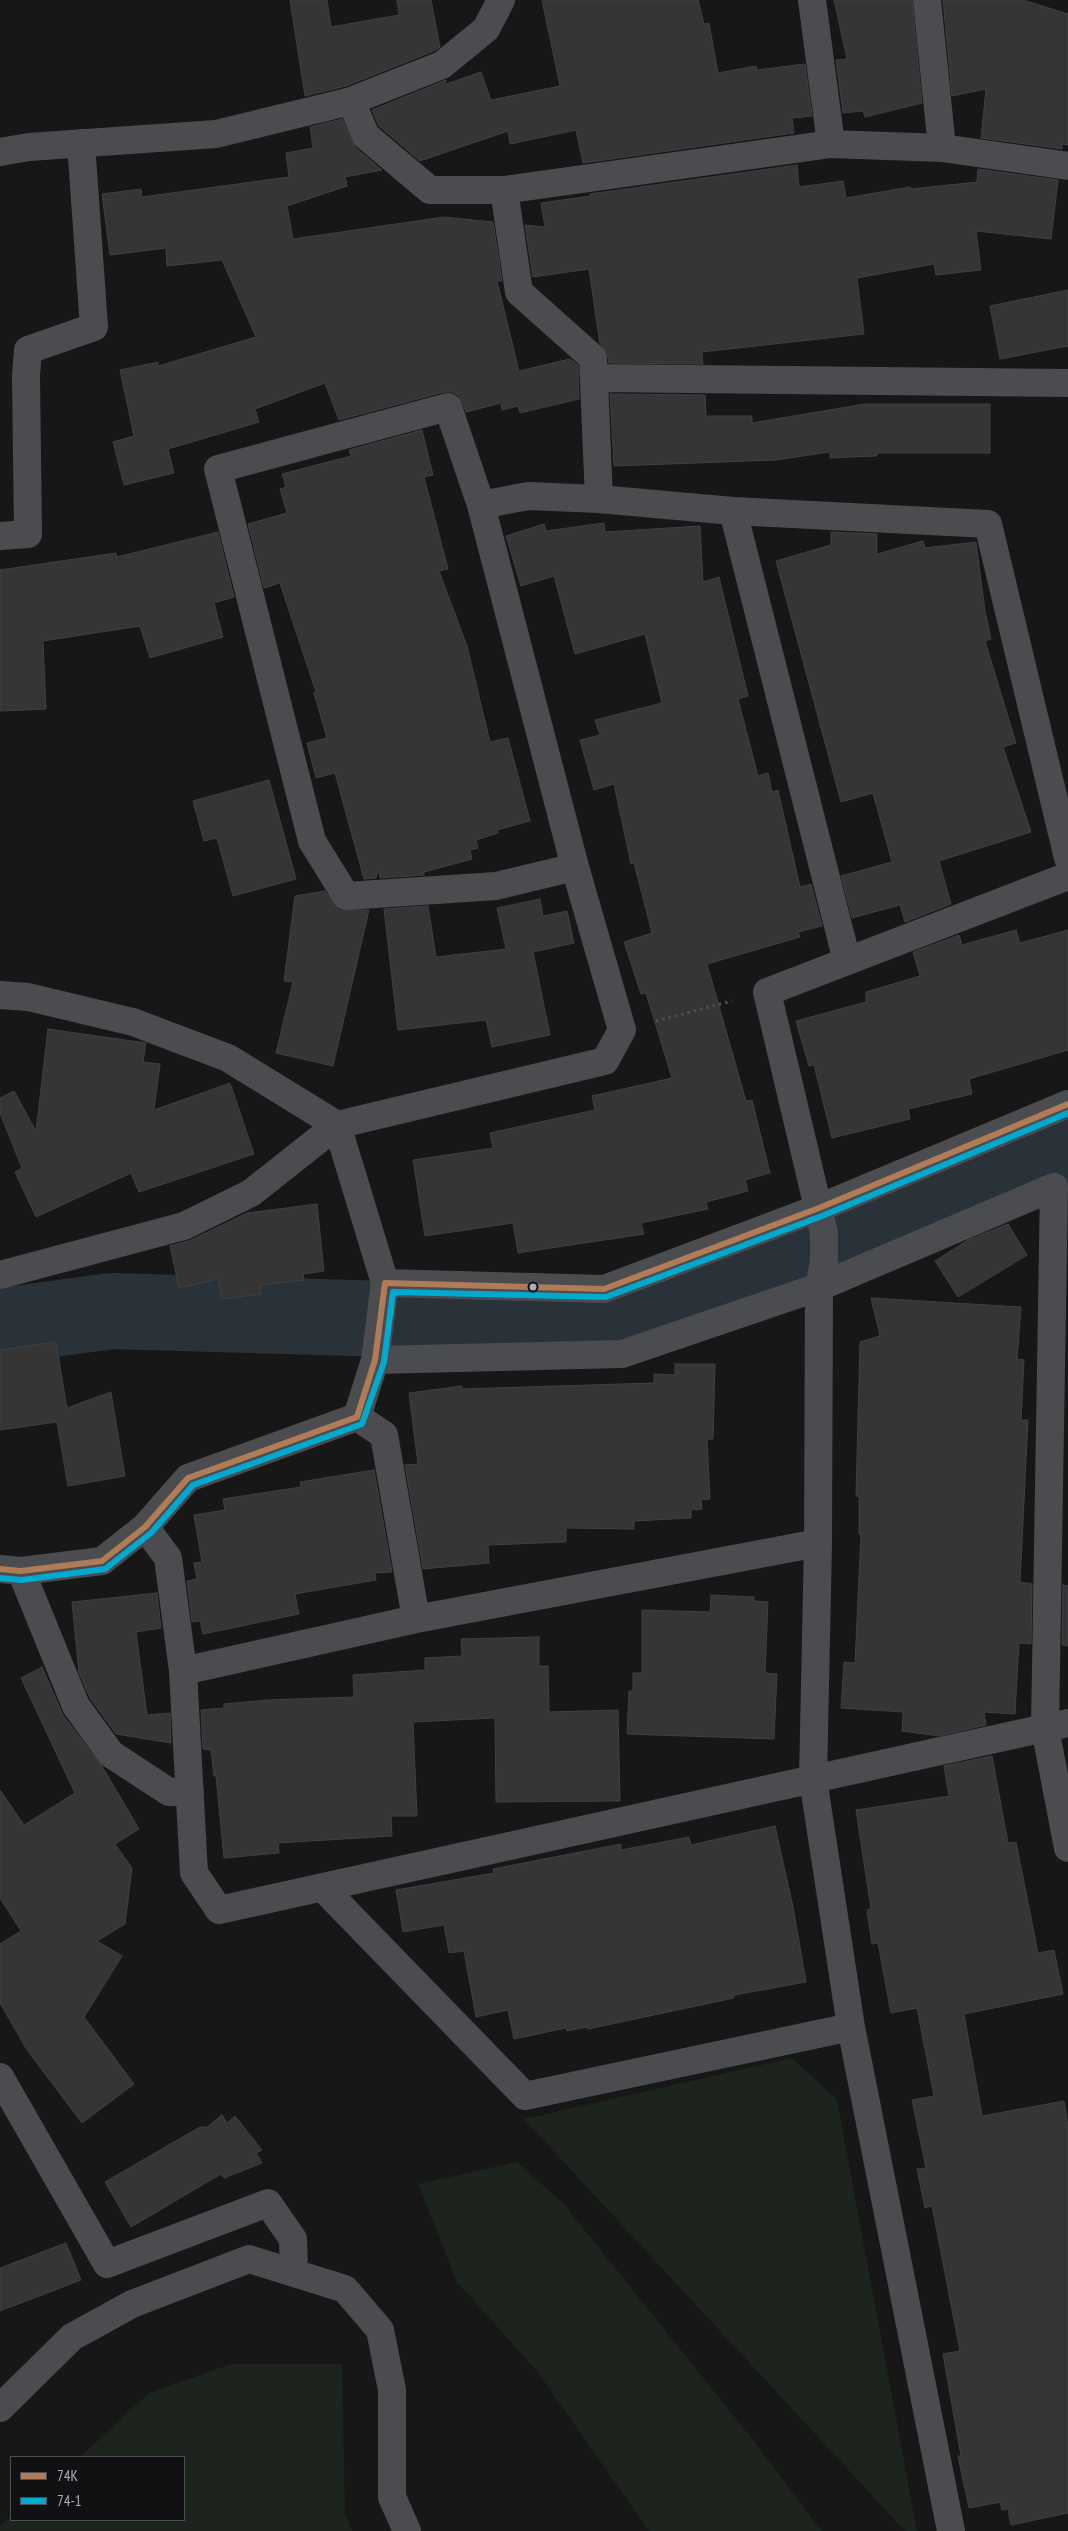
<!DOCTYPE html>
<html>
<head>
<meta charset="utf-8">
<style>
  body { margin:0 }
  #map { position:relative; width:1068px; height:2531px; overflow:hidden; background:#171717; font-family:"PT Sans Narrow",sans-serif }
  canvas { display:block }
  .legend { position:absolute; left:10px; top:2456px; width:175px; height:65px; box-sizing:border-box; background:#111113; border:1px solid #4d4f55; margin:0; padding:6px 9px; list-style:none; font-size:15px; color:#a8adb8 }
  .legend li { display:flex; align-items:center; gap:10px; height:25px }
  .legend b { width:25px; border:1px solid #4d4f55 }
</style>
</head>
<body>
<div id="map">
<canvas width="1068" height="2531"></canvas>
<ul class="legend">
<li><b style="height:6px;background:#b07c57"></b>74K</li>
<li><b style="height:6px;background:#00a9ce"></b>74-1</li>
</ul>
</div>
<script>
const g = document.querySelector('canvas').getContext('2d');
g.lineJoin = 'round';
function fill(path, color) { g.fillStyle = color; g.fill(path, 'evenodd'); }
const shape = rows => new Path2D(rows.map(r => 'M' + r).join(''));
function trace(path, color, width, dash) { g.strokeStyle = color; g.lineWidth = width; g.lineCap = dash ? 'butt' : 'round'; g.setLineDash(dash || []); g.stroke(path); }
const green = shape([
  [792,2058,837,2100,917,2531,905,2531,524,2119],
  [517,2162,563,2203,749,2435,822,2531,649,2531,537,2371,457,2282,418,2184],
  [231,2364,342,2364,345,2512,352,2531,0,2531,0,2525,11,2516,11,2520,184,2520,184,2457,80,2457,149,2393]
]);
const river = shape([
  [0,1326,112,1311,629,1326,1068,1153]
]);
const building = shape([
  [290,0,327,0,331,27,399,15,397,0,431,0,440,47,434,51,346,86,305,96,290,0],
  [542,0,698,0,704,24,709,23,718,73,756,66,757,70,805,64,812,116,792,118,794,133,583,163,576,130,510,144,508,131,420,161,379,126,372,110,446,80,446,84,481,72,491,100,560,86,542,0],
  [834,0,912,0,922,103,865,117,863,111,843,113,836,60,847,59,834,0],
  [943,0,1023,0,1068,14,1068,145,1062,144,1062,149,981,138,986,89,952,96,943,0],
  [342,119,356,148,382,170,345,177,347,186,287,206,293,239,444,217,493,222,502,281,497,281,519,371,570,359,578,365,579,399,520,413,518,406,502,410,501,403,466,412,459,396,452,392,444,392,339,420,325,383,255,409,259,422,168,449,174,473,124,485,113,442,134,436,120,370,158,362,158,366,256,337,222,260,167,266,166,248,110,255,102,194,141,189,142,197,289,177,286,153,313,148,310,127,342,119],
  [797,165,799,187,843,181,846,198,910,187,911,189,977,182,978,169,1058,180,1051,239,976,231,981,270,936,275,934,264,857,278,864,334,702,352,703,364,609,363,607,352,600,344,589,269,533,277,525,225,545,227,541,203,591,196,590,194,797,165],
  [1068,290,1068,346,1000,359,990,306,1068,290],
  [610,394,705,395,706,416,752,416,752,423,865,404,990,404,990,453,877,453,877,456,830,458,830,452,776,460,614,466,610,394],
  [422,430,433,475,424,477,448,569,439,571,467,646,490,742,508,738,530,821,497,830,498,833,476,840,478,848,470,850,472,859,424,872,424,875,380,878,379,867,376,878,364,879,335,773,316,778,307,743,327,738,314,693,316,692,280,583,264,588,248,524,287,513,280,489,286,487,282,474,351,456,349,450,422,430],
  [604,523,605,532,700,526,703,582,719,577,748,696,738,699,758,776,768,773,772,792,778,790,800,887,811,884,822,926,798,932,800,937,707,964,746,1101,752,1100,770,1173,745,1180,748,1191,706,1202,708,1209,641,1223,644,1234,518,1253,513,1223,425,1236,413,1160,493,1148,490,1133,595,1110,592,1096,672,1078,646,993,641,994,624,942,652,933,634,863,631,864,614,784,594,790,580,740,600,735,595,720,662,703,645,634,575,654,554,576,521,586,506,536,544,524,546,531,604,523],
  [218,532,234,597,214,603,223,637,150,658,140,626,43,641,46,709,0,711,0,570,116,553,117,557,218,532],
  [831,532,877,534,877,554,923,541,925,548,976,542,985,611,991,639,985,641,1016,743,1003,747,1031,832,939,861,951,904,905,922,900,905,852,918,841,876,892,862,873,793,841,802,776,561,831,545,831,532],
  [269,780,296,879,233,896,217,838,204,841,193,801,269,780],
  [325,891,339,910,369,910,333,1066,276,1053,293,982,284,981,295,896,325,891],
  [540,899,543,916,567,911,574,943,533,952,550,1035,492,1047,486,1020,398,1030,384,909,428,906,436,957,506,949,497,908,540,899],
  [1016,930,1020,943,1068,930,1068,1050,969,1079,972,1094,908,1109,910,1119,832,1138,814,1065,809,1066,796,1021,866,1002,866,992,920,976,913,952,959,935,962,945,1016,930],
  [48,1029,146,1043,143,1062,160,1064,154,1110,230,1083,254,1154,139,1192,131,1173,36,1217,15,1172,22,1168,0,1113,0,1098,14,1091,36,1131,48,1029],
  [317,1204,324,1271,303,1274,304,1280,260,1285,261,1294,222,1299,218,1279,179,1288,170,1246,191,1240,247,1213,317,1204],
  [1008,1224,1027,1255,958,1297,935,1261,968,1240,1008,1224],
  [871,1298,1021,1307,1017,1359,1024,1360,1021,1420,1028,1420,1020,1582,1032,1584,1031,1644,1019,1643,1015,1714,984,1712,986,1725,939,1736,902,1731,903,1712,841,1708,844,1662,855,1663,861,1534,859,1534,859,1496,856,1496,860,1342,880,1336,871,1298],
  [56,1342,67,1408,111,1392,125,1476,68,1486,57,1422,0,1430,0,1350,56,1342],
  [675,1364,715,1364,713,1439,707,1439,710,1499,701,1500,702,1509,691,1510,691,1518,634,1521,634,1529,566,1528,566,1542,488,1545,489,1563,423,1569,405,1465,418,1464,409,1393,462,1386,462,1389,654,1383,654,1374,675,1375,675,1364],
  [374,1470,392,1572,375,1573,376,1580,295,1594,299,1614,203,1634,200,1621,192,1622,187,1581,197,1579,194,1563,202,1562,194,1515,225,1510,223,1499,301,1487,300,1482,374,1470],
  [1063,1585,1068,1586,1068,1646,1062,1645,1063,1585],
  [157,1593,161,1628,136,1632,147,1715,170,1713,171,1743,116,1734,90,1698,79,1673,72,1602,157,1593],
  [711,1595,754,1597,754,1601,768,1602,765,1673,777,1674,774,1739,627,1734,629,1691,633,1691,633,1673,642,1673,642,1610,710,1612,711,1595],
  [539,1637,539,1666,548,1666,549,1712,618,1710,620,1801,496,1802,495,1718,413,1722,417,1816,391,1816,392,1836,278,1843,279,1853,224,1858,216,1776,214,1776,211,1750,203,1749,201,1710,224,1708,224,1704,267,1700,354,1697,353,1675,425,1670,425,1658,462,1656,461,1639,539,1637],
  [42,1667,63,1715,102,1766,139,1829,115,1844,132,1868,125,1924,97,1941,122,1956,84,2017,134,2084,82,2123,27,2050,0,2003,0,1944,21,1931,0,1898,0,1790,24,1825,75,1793,21,1678,42,1667],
  [992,1756,1008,1843,1016,1842,1038,1953,1054,1950,1063,1994,964,2014,982,2116,1064,2101,1068,2126,1068,2513,1011,2525,1008,2509,1002,2510,1000,2502,969,2508,958,2456,961,2456,943,2354,960,2351,932,2206,925,2208,917,2169,926,2168,912,2100,934,2096,917,2008,891,2013,878,1943,872,1944,867,1910,871,1909,856,1810,949,1796,944,1766,992,1756],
  [775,1826,793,1907,806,1982,734,1995,734,1998,588,2029,587,2027,567,2031,566,2028,514,2039,508,2010,476,2017,464,1951,449,1953,444,1925,403,1932,396,1890,494,1873,493,1869,621,1844,621,1850,689,1837,691,1845,775,1826],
  [222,2115,227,2123,235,2116,262,2150,256,2153,262,2163,224,2178,221,2174,131,2227,105,2182,200,2127,207,2127,222,2115],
  [66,2243,81,2280,0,2311,0,2268,66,2243]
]);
const path = shape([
  [656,1021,732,1001]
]);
const minor = shape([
  [812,0,831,144],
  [927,0,942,148],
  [351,101,366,136,430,190,504,190,831,144,942,148,1068,166],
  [0,152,29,147,216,134,351,101,442,65,486,29,501,0],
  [504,190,519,292,593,358,599,499],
  [594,378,1068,383],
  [481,505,528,496,599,499,733,511,988,524,1068,858],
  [733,511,847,961],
  [0,536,28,534,26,376,28,350,94,327,81,143],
  [0,995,28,997,133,1022,228,1058,337,1125,251,1193,184,1226,0,1275],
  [385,1283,604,1289,819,1208,1068,1104],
  [375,1360,622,1354,819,1287,1054,1187,1045,1728,1068,1848],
  [357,1417,384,1435,416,1619],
  [145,1527,168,1558,183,1671,194,1873,219,1910,1068,1723],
  [0,1569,21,1571,102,1561,145,1527,188,1478,357,1417,375,1360,385,1283,337,1125,605,1061,622,1030,575,867,481,505,448,407,218,469,312,841,346,896,496,886,575,867],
  [21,1571,76,1706,111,1754,169,1792,190,1792],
  [183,1671,416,1619,818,1543],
  [322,1887,525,2096,851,2027],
  [0,2077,107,2264,268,2203,293,2239,294,2273],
  [0,2408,72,2337,132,2304,249,2259,345,2289,380,2330,392,2390,392,2497,407,2531],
  [951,2531,851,2027,813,1779,818,1543,819,1287,824,1262,824,1233,767,992,1068,876]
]);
const bus1 = shape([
  [0,1569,21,1571,102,1561,145,1527,188,1478,357,1417,375,1360,385,1283,604,1289,819,1208,1068,1104]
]);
const bus2 = shape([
  [0,1578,22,1580,105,1569,151,1533,193,1485,362,1424,384,1362,393,1292,606,1297,822,1216,1068,1113]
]);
const markers = [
  [533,1287,4.5,"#a8adb8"]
];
fill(green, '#1d241e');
trace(river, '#2a3239', 76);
fill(building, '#353536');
trace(building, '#3f4043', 1);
trace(path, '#4d4e52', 3, [2.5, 4]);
trace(minor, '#4b4c50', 28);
trace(bus1, '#b07c57', 6);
trace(bus2, '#00a9ce', 6);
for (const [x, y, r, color] of markers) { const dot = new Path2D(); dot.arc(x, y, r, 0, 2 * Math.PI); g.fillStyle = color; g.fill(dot); trace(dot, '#111113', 2); }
</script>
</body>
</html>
